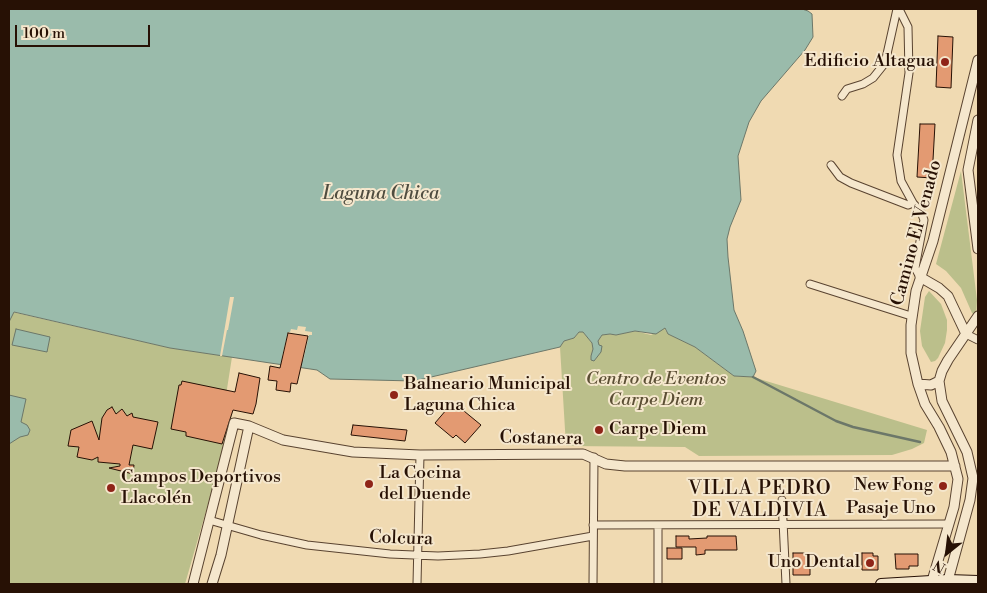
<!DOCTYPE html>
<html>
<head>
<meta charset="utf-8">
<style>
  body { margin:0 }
  #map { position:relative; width:987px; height:593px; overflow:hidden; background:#f0dab2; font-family:"Libre Bodoni",serif }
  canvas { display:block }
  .frame { position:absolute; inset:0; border:10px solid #271105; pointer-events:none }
  .north { position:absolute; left:922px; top:528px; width:50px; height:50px; -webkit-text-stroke:4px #f5e7cd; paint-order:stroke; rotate:209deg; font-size:14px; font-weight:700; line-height:20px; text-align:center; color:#271105 }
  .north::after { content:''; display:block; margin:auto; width:18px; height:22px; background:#271105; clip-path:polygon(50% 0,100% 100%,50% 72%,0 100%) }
  .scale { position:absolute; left:15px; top:25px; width:135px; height:22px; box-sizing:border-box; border:2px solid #271105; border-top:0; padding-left:6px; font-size:15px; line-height:18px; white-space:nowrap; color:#271105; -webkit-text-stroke:4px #f5e7cd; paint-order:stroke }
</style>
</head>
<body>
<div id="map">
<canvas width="987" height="593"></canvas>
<div class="frame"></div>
<div class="north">N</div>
<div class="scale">100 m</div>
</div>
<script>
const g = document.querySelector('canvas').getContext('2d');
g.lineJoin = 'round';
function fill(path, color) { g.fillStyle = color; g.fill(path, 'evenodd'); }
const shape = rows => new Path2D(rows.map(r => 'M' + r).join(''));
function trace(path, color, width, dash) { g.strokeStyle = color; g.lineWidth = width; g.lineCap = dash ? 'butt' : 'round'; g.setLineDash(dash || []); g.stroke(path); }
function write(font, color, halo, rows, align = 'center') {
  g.font = font + ' "Libre Bodoni",serif'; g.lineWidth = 4; g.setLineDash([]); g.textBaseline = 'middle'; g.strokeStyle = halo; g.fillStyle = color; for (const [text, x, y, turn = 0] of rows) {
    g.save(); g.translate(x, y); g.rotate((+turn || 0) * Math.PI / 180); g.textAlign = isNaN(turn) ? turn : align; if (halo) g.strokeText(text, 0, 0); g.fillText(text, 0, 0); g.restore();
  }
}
const green = shape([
  [961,171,977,300,976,316,972,313,961,288,946,271,936,264],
  [929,291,941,304,947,320,947,330,945,343,938,358,935,361,931,362,922,346,920,331,925,297],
  [12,312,170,348,232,357,224,408,233,410,225,445,185,584,9,584,9,322],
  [664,328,668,334,695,347,734,376,753,377,927,430,924,443,912,449,892,455,699,456,685,447,566,446,560,347,564,341,574,338,579,332,583,332,592,343,595,359,598,354,598,341,602,335,610,334,616,335,635,331,651,335]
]);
const water = shape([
  [9,9,802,9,808,11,812,14,813,37,805,50,761,101,749,122,738,156,741,200,730,227,727,239,728,257,734,310,743,331,756,371,753,377,734,376,695,347,668,334,665,328,656,334,635,331,616,335,610,334,602,335,598,341,599,345,602,346,601,352,594,361,591,360,591,356,593,349,592,343,583,332,579,332,574,338,564,341,560,347,414,381,330,379,317,370,170,348,14,312,9,322,9,9],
  [16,329,50,337,47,352,12,345,16,329],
  [9,395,26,399,21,422,27,425,30,430,28,435,20,437,9,444,9,395]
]);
const pier = shape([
  [230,297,234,297,228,330,227,330,222,356,220,356],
  [298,326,306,327,305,331,312,332,312,335,309,335,303,361,282,357,288,332,290,332,291,329,297,330]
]);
const stream = shape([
  [753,377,836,421,853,427,920,442]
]);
const building = shape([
  [938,36,953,37,951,88,936,87,938,36],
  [920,124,935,124,932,178,917,177,920,124],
  [288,333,308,336,297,384,291,383,290,392,276,390,277,381,268,380,270,366,280,368,288,333],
  [239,373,260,378,256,404,253,414,233,410,222,444,186,436,186,432,171,429,179,385,181,385,182,381,235,392,239,373],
  [453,402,481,425,465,443,456,435,453,438,435,423,453,402],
  [112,407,116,414,122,409,127,416,132,413,133,417,158,422,152,449,133,445,129,465,134,465,133,474,109,468,120,466,120,464,98,462,98,457,92,460,77,457,79,447,68,446,71,430,92,421,99,440,102,418,107,410,112,407],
  [353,425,407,430,405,441,351,435,353,425],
  [676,536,689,536,689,539,707,538,707,536,736,536,737,550,705,550,705,554,696,555,696,547,676,547,676,536],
  [667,548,682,548,682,559,667,559,667,548],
  [793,553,810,553,810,575,793,575,793,553],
  [862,553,873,553,873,556,878,556,878,570,862,570,862,553],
  [895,554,918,554,918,566,909,566,909,569,896,569,895,554]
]);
const minor = shape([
  [899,9,908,27,909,73,897,155,901,181,913,203,921,212,924,220,915,268,920,277],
  [842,96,847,89,863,84,873,78,885,63,897,9],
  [831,165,840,177,851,183,908,205,913,203],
  [810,284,911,316],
  [966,334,978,340],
  [782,500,786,584],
  [209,520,261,535,307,545,390,554,438,556,480,554,508,551,593,536],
  [593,525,949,524],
  [658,525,658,584],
  [417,584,420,455],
  [593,584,594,457]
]);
const tertiary = shape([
  [978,120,968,170,978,249],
  [920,277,939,288,948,296,966,334],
  [918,384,931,385,939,381],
  [193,584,234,423,249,426,283,440,353,452,420,455,583,454,606,464,625,466,955,466],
  [212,584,221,555,249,426],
  [931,584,954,507,958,479,951,452,939,427,925,404,918,384,911,353,911,325,916,291,933,241,978,60],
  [947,584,970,500,973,478,967,452,942,401,939,381,942,371,948,360,978,316]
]);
const secondary = shape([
  [881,584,948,580,978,581]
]);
const markers = [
  [945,62,5,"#8f2418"],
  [394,395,5,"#8f2418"],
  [599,430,5,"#8f2418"],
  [369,484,5,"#8f2418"],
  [943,486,5,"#8f2418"],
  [111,488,5,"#8f2418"],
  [870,563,5,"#8f2418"]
];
const poiNames = [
  ["Edificio Altagua",935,62,"right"],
  ["Balneario Municipal",404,385],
  ["Laguna Chica",404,406],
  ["Carpe Diem",609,430],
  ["La Cocina",379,474],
  ["del Duende",379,495],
  ["Campos Deportivos",121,478],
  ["Llacolén",121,499],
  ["New Fong",933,486,"right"],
  ["Uno Dental",860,563,"right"]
];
const streetNames = [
  ["Camino El Venado",917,233,-75],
  ["Costanera",541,439,1],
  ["Pasaje Uno",891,509],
  ["Colcura",401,539,2]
];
const parkNames = [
  ["Centro de Eventos",656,380],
  ["Carpe Diem",656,401]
];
const waterNames = [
  ["Laguna Chica",381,194]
];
const neighbourhoodNames = [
  ["VILLA PEDRO",760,489],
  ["DE VALDIVIA",760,511]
];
fill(green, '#bbbf8b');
fill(water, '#9abbab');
trace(water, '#6c7769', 1);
fill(pier, '#f0dab2');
trace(stream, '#6c7769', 2.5);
fill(building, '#e39a72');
trace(building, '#271105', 1);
trace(minor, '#594330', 9);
trace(tertiary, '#594330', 11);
trace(secondary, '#271105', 12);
trace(minor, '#f5e7cd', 7);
trace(tertiary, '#f5e7cd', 9);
trace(secondary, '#f5e7cd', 10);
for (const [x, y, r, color] of markers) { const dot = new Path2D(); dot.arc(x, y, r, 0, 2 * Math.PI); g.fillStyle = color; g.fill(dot); trace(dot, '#f5e7cd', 2); }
write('18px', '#271105', '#f5e7cd', poiNames, 'left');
write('18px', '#271105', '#f5e7cd', streetNames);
write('italic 18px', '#5b4e34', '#f5e7cd', parkNames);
write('italic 19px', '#4f4c3f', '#f5e7cd', waterNames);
g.letterSpacing = '1px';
write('19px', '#271105', '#f5e7cd', neighbourhoodNames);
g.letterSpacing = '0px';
</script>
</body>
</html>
